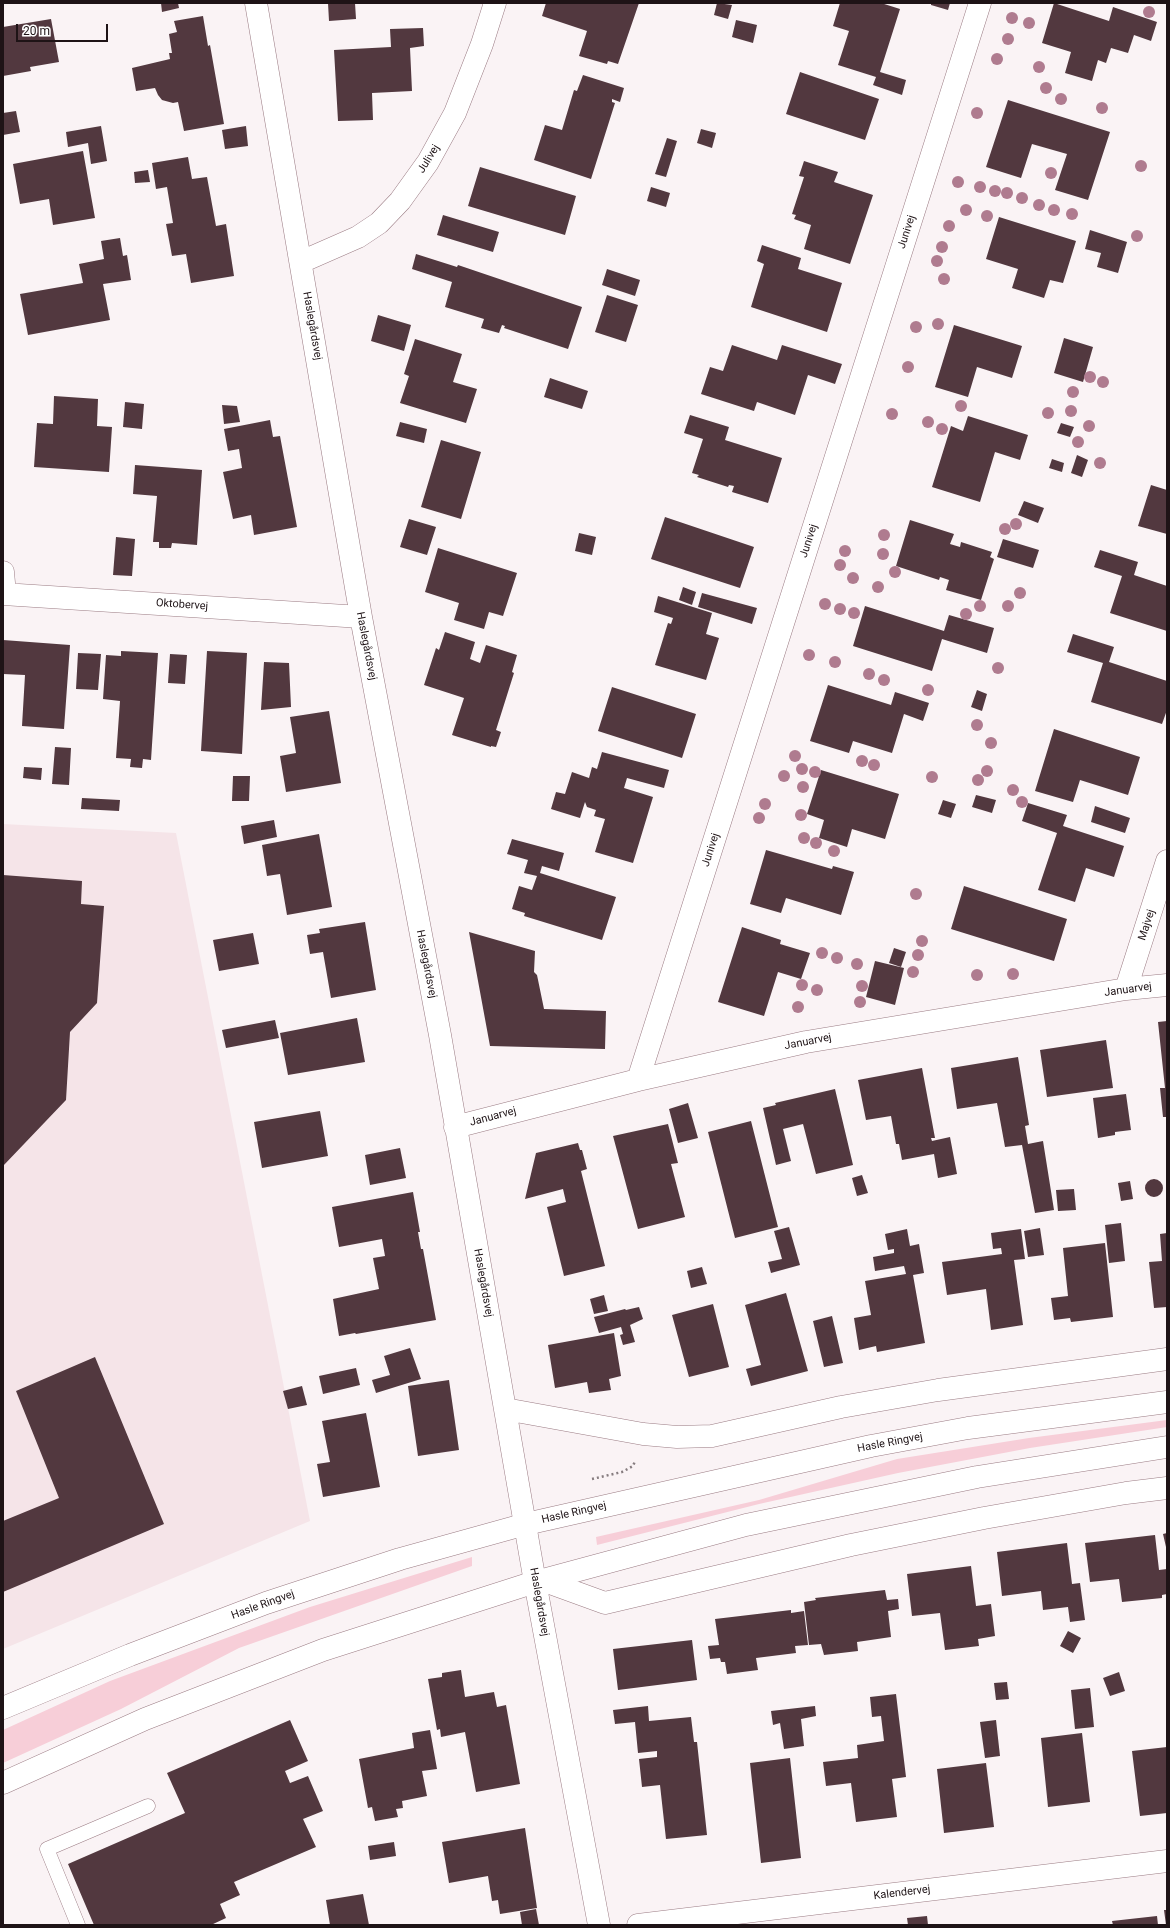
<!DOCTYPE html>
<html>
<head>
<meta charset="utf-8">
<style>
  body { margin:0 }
  #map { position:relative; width:1170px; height:1928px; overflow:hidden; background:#faf3f5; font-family:Roboto,sans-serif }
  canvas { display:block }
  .frame { position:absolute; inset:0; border:4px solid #1e1316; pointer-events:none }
  .scale { position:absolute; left:16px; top:24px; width:92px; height:18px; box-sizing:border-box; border:2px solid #1e1316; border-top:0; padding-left:5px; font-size:12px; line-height:14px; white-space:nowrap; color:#1e1316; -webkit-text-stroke:3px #fff; paint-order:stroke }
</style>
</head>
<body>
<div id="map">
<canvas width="1170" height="1928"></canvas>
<div class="frame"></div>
<div class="scale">20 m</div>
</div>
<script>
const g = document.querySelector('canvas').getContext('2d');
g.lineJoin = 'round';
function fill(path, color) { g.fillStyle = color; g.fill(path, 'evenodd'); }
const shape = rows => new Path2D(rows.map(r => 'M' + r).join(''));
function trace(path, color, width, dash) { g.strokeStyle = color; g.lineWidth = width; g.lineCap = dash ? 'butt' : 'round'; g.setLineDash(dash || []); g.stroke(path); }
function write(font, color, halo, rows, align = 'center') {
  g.font = font + ' Roboto,sans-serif'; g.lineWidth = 4; g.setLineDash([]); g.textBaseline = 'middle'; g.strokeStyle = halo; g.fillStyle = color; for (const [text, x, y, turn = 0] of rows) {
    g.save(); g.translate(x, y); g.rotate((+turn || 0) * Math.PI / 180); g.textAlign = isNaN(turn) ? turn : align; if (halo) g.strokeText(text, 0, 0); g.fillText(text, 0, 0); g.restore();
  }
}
const built = shape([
  [3,824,176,833,310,1521,3,1649]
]);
const green = shape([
  [1167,1420,1167,1427,1030,1448,898,1473,759,1504,597,1545,596,1537,759,1500,897,1459,1029,1438],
  [472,1557,472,1566,239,1648,121,1709,3,1763,3,1730,110,1681,310,1607]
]);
const building = shape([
  [161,3,178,3,179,8,162,12],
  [328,3,355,3,356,19,329,21],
  [546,3,639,3,618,64,608,61,607,64,579,56,587,31,542,16],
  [717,3,732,5,728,19,714,15],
  [840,3,881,3,900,9,880,72,906,80,902,95,873,85,876,77,838,65,849,31,833,26],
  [931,3,950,3,948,10,931,5],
  [1054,3,1109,21,1113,7,1157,22,1151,41,1134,35,1128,53,1111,48,1106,63,1098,60,1092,81,1065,73,1071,52,1042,43],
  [203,16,208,46,210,45,224,124,184,131,178,102,173,103,162,100,158,95,155,88,136,91,132,68,170,59,169,53,172,53,169,34,177,32,174,21],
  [51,19,59,62,30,67,31,71,3,76,3,27],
  [736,20,757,25,753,43,732,37],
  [423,28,424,46,410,48,412,91,372,93,373,120,338,121,334,50,391,47,390,29],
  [800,72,879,99,865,140,786,114],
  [583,75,624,88,620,102,612,99,612,102,615,103,591,179,534,160,545,125,562,130,574,90,577,91],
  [1008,100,1110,132,1088,200,1055,190,1067,154,1032,144,1021,178,986,167],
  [16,111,20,132,3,135,3,113],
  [101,126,107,161,91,164,88,143,68,147,66,132],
  [246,126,248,146,225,149,222,130],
  [701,129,716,133,712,148,697,143],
  [667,138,677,141,666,177,655,174],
  [83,151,95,218,53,225,49,199,20,204,13,164],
  [188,157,192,179,207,177,216,226,226,224,234,276,191,283,186,254,172,256,166,224,173,223,167,187,156,189,152,163],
  [804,161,838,172,834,182,873,195,850,264,804,249,811,225,794,219,796,215,792,214,804,177,799,176],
  [480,167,576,196,565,235,468,206],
  [148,170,150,182,135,183,134,172],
  [651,187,670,193,666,207,647,201],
  [443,215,499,232,493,252,437,235],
  [999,217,1076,241,1063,283,1050,280,1044,298,1012,288,1018,269,986,259],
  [1090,230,1127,242,1118,273,1097,267,1101,253,1085,249],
  [120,238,123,256,127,255,131,280,103,284,110,320,28,335,20,294,83,283,79,264,104,259,101,241],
  [762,245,801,258,798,269,842,283,827,332,751,307,764,264,757,261],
  [416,254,457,267,458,265,582,307,568,349,504,328,505,326,502,325,499,333,481,328,484,319,445,307,452,282,412,269],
  [607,269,640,280,635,296,602,285],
  [607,295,638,305,626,342,595,332],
  [378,315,411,325,404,351,371,341],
  [954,325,1022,346,1012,378,977,367,968,397,935,387],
  [1064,338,1093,347,1083,382,1054,373],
  [415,339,462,354,453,382,477,389,466,423,400,403,409,376,404,374],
  [732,345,777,360,782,345,842,364,835,384,808,375,795,415,757,402,754,411,701,394,710,367,723,371],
  [550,378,588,391,582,409,544,397],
  [54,396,98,399,97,426,112,427,109,472,34,467,37,423,53,424],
  [125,402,144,404,142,429,123,427],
  [222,405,237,406,240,422,224,424],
  [690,415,729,427,725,440,782,458,768,503,732,492,734,486,729,485,728,487,697,477,699,475,692,473,703,439,684,433],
  [968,416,1028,435,1020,460,995,452,980,502,932,487,951,426,963,431],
  [270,420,273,437,280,436,297,527,254,535,251,515,233,519,223,472,242,468,239,449,228,451,224,429],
  [400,422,427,429,424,443,396,436],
  [1061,423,1074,427,1070,437,1057,433],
  [441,440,481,452,461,519,421,507],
  [1077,455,1088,460,1082,477,1071,473],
  [1052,459,1064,463,1062,472,1049,468],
  [135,465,202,470,197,545,172,543,171,548,159,548,159,542,153,542,157,496,133,494],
  [1151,485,1167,490,1167,534,1138,526],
  [1024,501,1044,508,1038,523,1018,515],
  [665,517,754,547,740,588,651,559],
  [409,519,436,527,427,555,400,547],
  [910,520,954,534,950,544,960,547,961,542,992,552,990,557,994,559,981,600,946,590,949,580,940,577,939,580,896,566],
  [579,533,596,537,592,555,575,551],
  [116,537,135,539,132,576,113,575],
  [1003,539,1039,550,1033,568,997,557],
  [438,548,517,573,503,616,489,612,484,629,454,620,459,603,425,592],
  [1100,550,1138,562,1134,575,1167,586,1167,631,1110,613,1122,576,1094,567],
  [683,587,696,592,692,605,679,600],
  [702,593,757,608,752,624,698,607],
  [658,596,712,613,706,634,719,638,706,680,655,665,668,623,671,624,673,618,654,612],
  [865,606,944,631,949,615,994,628,987,653,942,639,932,671,853,646],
  [445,632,475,642,470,659,480,663,486,645,517,655,512,672,514,673,496,730,501,732,496,747,491,746,491,747,452,735,464,698,424,685,436,648,439,650],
  [1073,634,1114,647,1109,662,1167,681,1167,710,1162,724,1091,702,1103,663,1067,652],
  [3,640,70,645,64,729,22,726,25,675,3,674],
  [121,651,158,653,151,760,143,759,142,768,130,767,131,759,116,758,120,701,103,699,106,655,121,656],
  [207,651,247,653,242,754,201,751],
  [78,653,101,654,98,690,76,689],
  [170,654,187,655,185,684,168,683],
  [264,662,289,663,291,707,261,710],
  [828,685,891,705,895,692,929,703,923,721,904,714,892,753,853,741,849,753,810,741],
  [612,687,696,714,682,758,598,731],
  [977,690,987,694,982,711,971,707],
  [329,711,341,783,286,792,280,756,296,753,290,717],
  [1054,729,1140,757,1128,795,1080,780,1073,802,1035,791],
  [55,747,71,748,69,785,52,784],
  [602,752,669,770,664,788,627,778,624,788,653,797,633,863,595,852,605,819,594,816,596,810,587,807,585,802,580,818,551,809,556,792,565,794,572,772,589,778,592,767,597,769],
  [24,767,42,768,41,780,23,778],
  [821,770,899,794,885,839,852,829,847,847,819,838,824,820,807,814],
  [233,776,250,776,249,801,232,801],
  [976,795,996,800,992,813,972,807],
  [82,798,120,800,119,811,81,809],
  [943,800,956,804,951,818,938,814],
  [1028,803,1067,815,1063,826,1124,846,1114,877,1086,868,1075,902,1038,890,1057,833,1022,821],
  [1095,806,1130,818,1125,833,1091,822],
  [274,820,277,837,244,844,241,826],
  [319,834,332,907,287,915,280,874,267,876,262,845],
  [512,839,564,853,559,871,542,866,540,873,616,897,602,940,524,916,525,913,512,909,519,886,532,890,537,876,524,873,528,860,507,854],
  [766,850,832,869,833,866,854,872,841,915,786,898,781,913,750,904],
  [3,875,82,881,81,904,104,906,97,1003,70,1032,66,1100,3,1166],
  [964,886,1067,919,1054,961,951,929],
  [365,922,376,990,331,998,323,952,310,954,307,935,320,933,319,929],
  [742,927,781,940,780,944,810,953,801,979,778,972,764,1016,718,1002],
  [469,932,535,951,534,972,537,975,544,1009,606,1011,605,1049,490,1046],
  [253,933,259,964,219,971,213,940],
  [894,948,906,952,901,967,889,963],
  [875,961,904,968,895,1005,866,997],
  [357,1018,365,1062,288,1075,280,1033],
  [275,1020,279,1038,226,1048,222,1030],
  [1167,1021,1167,1117,1163,1117,1160,1088,1165,1088,1158,1022],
  [1106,1040,1113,1088,1047,1097,1040,1050],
  [1018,1057,1029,1125,1025,1126,1028,1144,1043,1141,1054,1210,1035,1213,1022,1145,1005,1147,997,1103,957,1109,951,1068],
  [922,1068,935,1138,931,1138,932,1141,950,1137,957,1174,938,1178,934,1154,902,1160,899,1144,896,1144,891,1116,866,1120,858,1080],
  [835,1089,853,1165,816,1174,803,1124,783,1129,791,1161,776,1165,763,1108,776,1105,775,1103],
  [1126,1094,1131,1130,1115,1132,1115,1135,1098,1138,1093,1098],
  [688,1103,698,1138,678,1143,669,1109],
  [320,1111,328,1156,262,1168,254,1122],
  [751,1121,778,1227,735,1238,708,1132],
  [668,1124,678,1163,671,1164,685,1217,638,1229,613,1136],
  [578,1143,580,1150,582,1150,587,1169,581,1171,605,1266,564,1276,547,1207,566,1202,563,1189,525,1199,536,1153],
  [400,1148,406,1178,370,1185,365,1155],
  [862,1175,868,1193,857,1196,852,1178],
  '1145 1188a9 9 0 1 1 18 0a9 9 0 1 1-18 0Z',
  [1130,1181,1133,1199,1121,1201,1118,1183],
  [1074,1189,1076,1210,1058,1211,1056,1190],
  [413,1192,420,1232,418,1232,421,1249,423,1249,436,1320,356,1334,355,1333,339,1336,333,1299,379,1289,373,1258,385,1256,382,1239,339,1247,332,1207],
  [1121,1223,1125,1261,1109,1263,1105,1225],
  [789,1227,800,1265,771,1273,768,1262,782,1259,774,1231],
  [1040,1228,1044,1255,1028,1257,1024,1231],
  [907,1229,910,1246,919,1244,924,1273,913,1275,925,1343,877,1352,876,1346,859,1350,854,1318,871,1315,865,1281,906,1274,904,1266,875,1271,873,1257,894,1253,894,1249,888,1250,885,1234],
  [1021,1229,1025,1259,1014,1260,1023,1325,991,1330,986,1289,947,1295,942,1262,1002,1254,1001,1248,993,1249,991,1233],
  [1167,1233,1167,1307,1154,1308,1149,1262,1162,1261,1160,1234],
  [1105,1243,1113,1317,1071,1322,1070,1318,1054,1320,1051,1298,1068,1296,1063,1248],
  [702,1267,707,1284,691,1288,687,1271],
  [786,1293,808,1371,751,1386,746,1369,761,1365,745,1305],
  [604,1295,608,1311,594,1314,590,1299],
  [713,1304,729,1367,689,1377,672,1315],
  [639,1307,643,1319,630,1325,635,1342,623,1345,620,1335,623,1334,621,1327,599,1333,594,1317,625,1309,626,1310],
  [832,1316,843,1363,824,1367,813,1321],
  [614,1333,621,1376,609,1379,611,1390,589,1393,587,1382,555,1388,548,1345],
  [410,1348,421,1379,376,1393,372,1380,390,1375,384,1356],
  [95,1357,164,1524,3,1592,3,1521,59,1498,16,1391],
  [356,1368,360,1385,323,1394,319,1376],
  [449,1380,459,1450,418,1456,408,1386],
  [302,1386,307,1405,288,1409,283,1391],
  [366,1413,380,1487,323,1497,317,1464,330,1462,322,1421],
  [1167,1533,1167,1547,1166,1547,1163,1534],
  [1155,1535,1159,1570,1167,1569,1167,1594,1162,1595,1162,1598,1122,1602,1119,1579,1090,1582,1085,1543],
  [1067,1543,1072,1584,1080,1583,1085,1620,1070,1622,1068,1607,1043,1610,1041,1591,1002,1596,997,1552],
  [971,1566,976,1606,991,1604,995,1636,978,1639,979,1646,945,1650,940,1613,912,1616,907,1574],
  [885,1590,887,1600,898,1599,899,1609,888,1611,891,1637,857,1642,858,1651,824,1655,821,1644,809,1645,804,1602,816,1600,815,1598],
  [791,1610,791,1613,804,1611,808,1645,795,1646,796,1653,756,1658,758,1670,727,1674,725,1662,721,1662,720,1658,710,1659,708,1646,719,1645,715,1619],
  [1068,1631,1081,1638,1073,1653,1060,1646],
  [692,1640,697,1680,618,1690,613,1649],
  [461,1670,465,1697,494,1692,497,1707,506,1705,520,1784,476,1792,465,1732,441,1737,440,1729,437,1730,428,1679,442,1677,442,1673],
  [1119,1672,1125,1691,1110,1696,1103,1678],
  [1007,1682,1009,1699,996,1700,994,1683],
  [1090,1688,1094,1727,1075,1729,1071,1690],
  [896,1694,906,1777,892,1779,897,1817,856,1822,851,1783,826,1786,823,1762,858,1758,857,1745,884,1741,881,1716,872,1717,870,1697],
  [648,1706,649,1721,691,1717,694,1742,697,1742,707,1835,666,1839,660,1785,642,1787,639,1759,657,1757,657,1751,638,1753,635,1722,615,1724,613,1710],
  [815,1706,816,1716,801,1719,804,1746,784,1749,780,1723,773,1725,771,1711],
  [290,1720,308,1761,285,1771,290,1783,308,1776,323,1811,303,1819,316,1847,234,1882,240,1895,220,1904,226,1918,211,1925,94,1925,68,1864,185,1813,167,1773],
  [996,1720,1000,1756,985,1758,980,1722],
  [430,1730,437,1769,422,1771,427,1796,402,1801,403,1808,396,1809,398,1817,375,1821,372,1807,368,1808,359,1759,414,1748,412,1733],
  [1082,1733,1090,1802,1048,1807,1041,1738],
  [1167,1747,1167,1813,1140,1816,1132,1751],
  [790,1758,801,1858,761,1863,750,1763],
  [986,1763,994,1827,944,1833,937,1769],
  [525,1828,537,1908,500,1914,498,1900,492,1901,488,1876,449,1883,442,1842],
  [394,1842,396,1856,370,1860,368,1846],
  [363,1894,369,1925,330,1925,326,1900],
  [536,1909,539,1925,522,1925,520,1912],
  [1164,1910,1167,1910,1167,1925,1166,1925],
  [927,1916,928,1925,908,1925,907,1918],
  [1157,1916,1158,1925,1113,1925,1112,1921]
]);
const path = shape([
  [592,1479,622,1472,633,1466,635,1461]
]);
const service = shape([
  [78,1925,47,1849,148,1806]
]);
const minor = shape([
  [256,3,361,617,440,1035,535,1582,599,1925],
  [301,262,358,237,379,223,400,201,428,162,455,113,482,44,495,3],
  [3,572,5,594],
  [3,594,361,617],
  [1126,989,1167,861],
  [638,1080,980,3],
  [455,1127,638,1080,806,1042,1126,989,1167,985],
  [505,1409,643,1434,677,1437,712,1436,841,1407,938,1390,1167,1359],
  [535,1582,550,1583,605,1603,851,1545,984,1518,1126,1493,1167,1488],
  [638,1925,1167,1861]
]);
const secondary = shape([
  [3,1708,130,1655,266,1603,400,1559,526,1524,871,1446,968,1428,1167,1402],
  [3,1783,145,1719,323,1650,535,1582,746,1525,977,1477,1167,1447]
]);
const trees = [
  [1149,12],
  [1012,18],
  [1029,23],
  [1008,39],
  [997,59],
  [1039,67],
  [1046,88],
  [1061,99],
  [1102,108],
  [977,113],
  [1141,166],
  [1051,173],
  [958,182],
  [980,187],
  [995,191],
  [1007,193],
  [1022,198],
  [1039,205],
  [966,210],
  [1054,210],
  [1072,214],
  [987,216],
  [949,226],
  [1137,236],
  [942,247],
  [937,261],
  [944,279],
  [938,324],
  [916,327],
  [908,367],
  [1090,377],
  [1103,382],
  [1073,392],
  [961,406],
  [1071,411],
  [1048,413],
  [892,414],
  [928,422],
  [1089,426],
  [942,429],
  [1078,442],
  [1100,463],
  [1016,524],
  [1005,529],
  [884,535],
  [845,551],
  [883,554],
  [840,565],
  [895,572],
  [853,578],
  [878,587],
  [1020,593],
  [825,604],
  [980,606],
  [1008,606],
  [840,609],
  [854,613],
  [966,614],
  [809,655],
  [835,662],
  [998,668],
  [869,674],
  [884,680],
  [928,690],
  [977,725],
  [991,743],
  [795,756],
  [862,761],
  [874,765],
  [802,769],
  [987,771],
  [815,772],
  [784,776],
  [932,777],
  [978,780],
  [803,787],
  [1013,790],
  [1022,802],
  [765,804],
  [801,815],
  [759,818],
  [804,838],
  [816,843],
  [834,851],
  [916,894],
  [922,941],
  [822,953],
  [918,955],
  [837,958],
  [857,964],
  [913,972],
  [1013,974],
  [977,975],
  [802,985],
  [862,986],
  [817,990],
  [860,1002],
  [798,1007]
];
const streetNames = [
  ["Julivej",429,159,-58],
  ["Junivej",907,232,-72],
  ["Haslegårdsvej",312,326,80],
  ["Junivej",809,541,-72],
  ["Oktobervej",182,605,4],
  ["Haslegårdsvej",366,646,79],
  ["Junivej",711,850,-72],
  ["Majvej",1147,925,-72],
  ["Haslegårdsvej",426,964,79],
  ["Januarvej",1128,990,-8],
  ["Januarvej",808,1042,-11],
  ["Januarvej",493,1117,-15],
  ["Haslegårdsvej",483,1283,80],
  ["Hasle Ringvej",890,1443,-11],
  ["Hasle Ringvej",574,1513,-13],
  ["Haslegårdsvej",539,1602,80],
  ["Hasle Ringvej",263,1605,-20],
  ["Kalendervej",902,1893,-7]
];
fill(built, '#f5e4e8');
fill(green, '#f7ced8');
fill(building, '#52383f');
trace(service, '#9b7c84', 15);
trace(minor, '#9b7c84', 23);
trace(secondary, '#9b7c84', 23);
trace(path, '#867c7f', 2.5, [2, 3]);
trace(service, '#fff', 14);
trace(minor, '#fff', 22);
trace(secondary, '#fff', 22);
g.fillStyle = '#af7b8f';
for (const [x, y] of trees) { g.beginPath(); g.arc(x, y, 6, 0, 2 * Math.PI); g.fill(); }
write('11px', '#1e1316', '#fff', streetNames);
</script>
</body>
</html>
